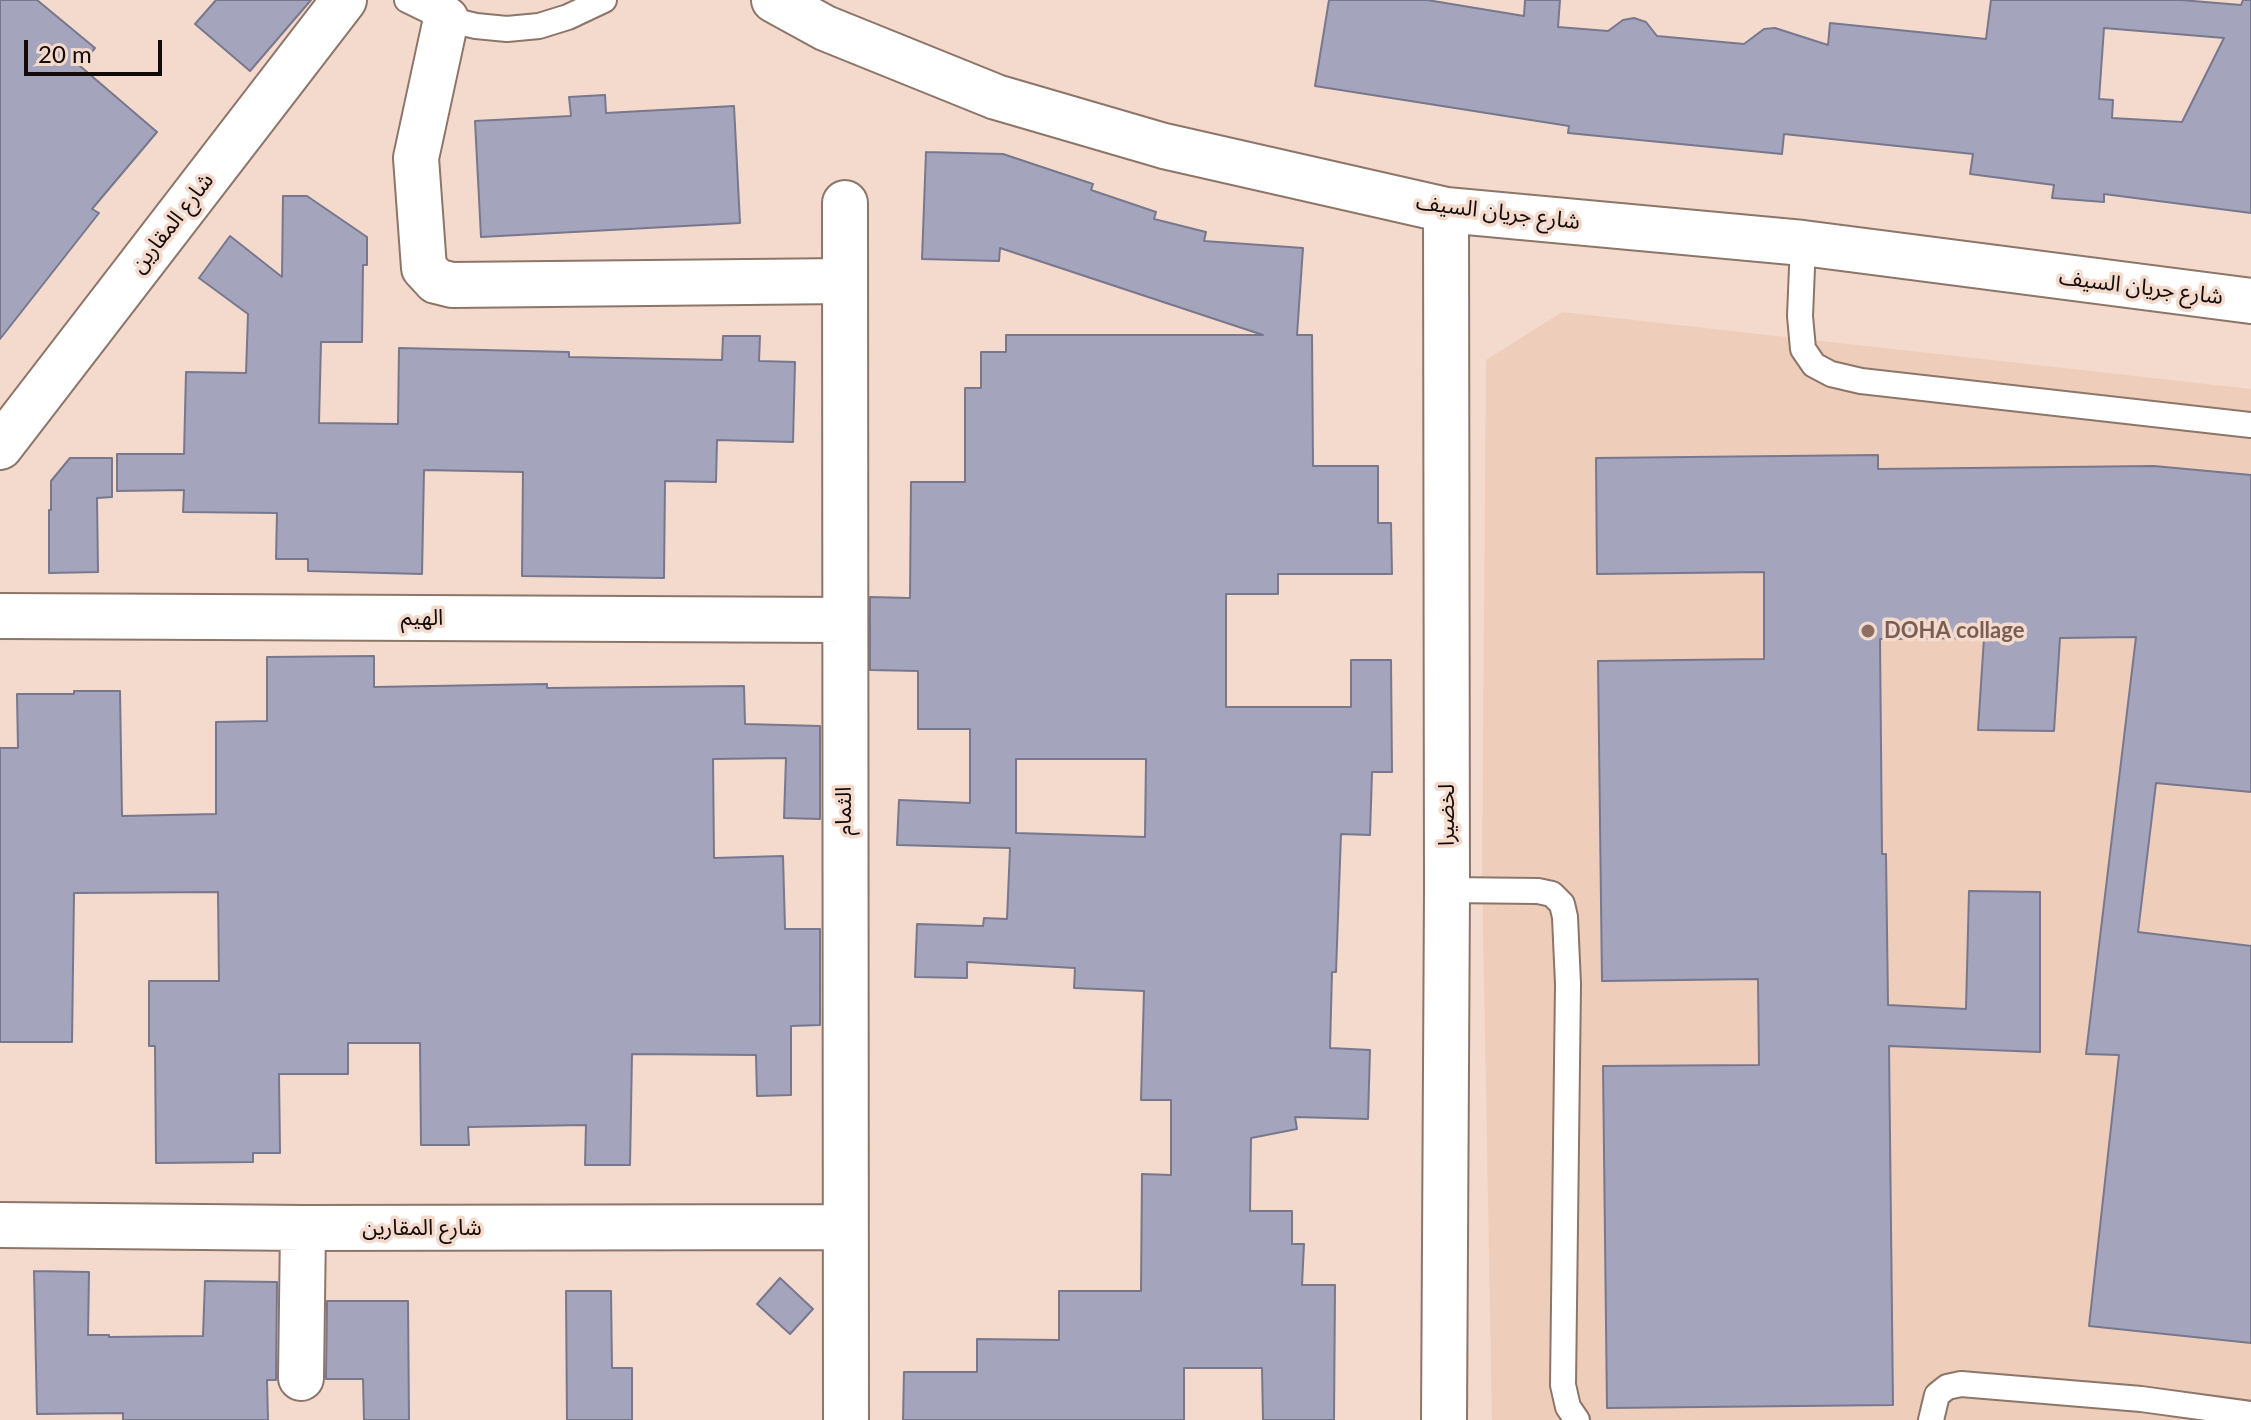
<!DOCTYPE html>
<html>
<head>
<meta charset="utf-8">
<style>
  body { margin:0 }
  #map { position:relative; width:2251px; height:1420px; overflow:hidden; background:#f4dacc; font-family:Lato,sans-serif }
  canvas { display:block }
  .scale { position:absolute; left:24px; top:40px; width:138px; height:36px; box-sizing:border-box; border:4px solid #130b07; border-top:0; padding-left:10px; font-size:24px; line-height:28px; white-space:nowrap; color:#130b07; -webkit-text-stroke:6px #f4dacc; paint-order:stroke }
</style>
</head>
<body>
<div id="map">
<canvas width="2251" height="1420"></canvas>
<div class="scale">20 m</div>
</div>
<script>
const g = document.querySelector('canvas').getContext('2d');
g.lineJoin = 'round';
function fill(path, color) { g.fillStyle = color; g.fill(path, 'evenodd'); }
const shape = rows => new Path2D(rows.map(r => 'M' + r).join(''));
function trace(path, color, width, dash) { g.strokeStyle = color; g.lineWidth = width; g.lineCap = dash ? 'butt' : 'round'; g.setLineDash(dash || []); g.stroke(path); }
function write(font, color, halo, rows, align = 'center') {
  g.font = font + ' Lato,"Noto Sans Arabic",sans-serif'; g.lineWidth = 7; g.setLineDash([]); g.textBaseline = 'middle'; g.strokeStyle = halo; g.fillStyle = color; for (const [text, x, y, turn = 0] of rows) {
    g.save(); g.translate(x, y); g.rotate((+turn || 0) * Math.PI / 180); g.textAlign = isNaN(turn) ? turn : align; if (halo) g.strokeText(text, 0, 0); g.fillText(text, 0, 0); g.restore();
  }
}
const built = shape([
  [1562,312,2251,389,2251,1420,1492,1420,1482,874,1486,360]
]);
const building = shape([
  [0,0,37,0,95,48,80,66,157,132,92,209,99,213,0,339,0,0],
  [216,0,311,0,250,71,195,24,216,0],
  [1329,0,1427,0,1524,16,1525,0,1560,0,1558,27,1608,31,1623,20,1634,18,1646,22,1657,36,1744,44,1764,29,1775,28,1828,45,1830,23,1986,39,1991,0,2181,0,2241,5,2243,0,2251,0,2251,213,2104,194,2104,202,2052,198,2054,185,1970,174,1973,154,1784,134,1782,154,1568,133,1569,126,1315,86,1329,0],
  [2104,28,2224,38,2182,122,2112,118,2113,100,2099,99,2104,28],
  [605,95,606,113,734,106,740,223,481,237,475,121,571,116,569,97,605,95],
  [926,152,1003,154,1093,184,1091,190,1156,212,1154,219,1206,232,1204,241,1303,248,1297,335,1312,335,1313,466,1378,466,1378,523,1391,523,1392,574,1278,574,1278,594,1226,594,1226,707,1351,707,1351,660,1391,660,1392,772,1372,772,1370,835,1341,834,1336,972,1332,972,1330,1048,1370,1050,1368,1119,1295,1117,1297,1129,1251,1138,1250,1211,1292,1211,1292,1244,1304,1244,1302,1285,1335,1285,1334,1420,1263,1420,1262,1368,1184,1368,1184,1420,903,1420,904,1372,977,1372,977,1339,1059,1340,1059,1291,1141,1291,1142,1174,1171,1175,1171,1100,1141,1100,1144,991,1074,988,1075,968,967,962,967,978,915,977,917,924,983,926,984,918,1007,919,1010,848,897,845,899,800,970,803,970,729,918,729,918,671,870,670,870,597,910,598,911,482,965,482,965,388,981,388,981,352,1006,352,1006,335,1263,335,1000,248,999,261,922,259,926,152],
  [1016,759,1146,759,1145,837,1016,833,1016,759],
  [283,196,307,196,367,237,367,265,363,265,362,342,321,342,319,423,398,424,399,348,569,352,569,357,722,360,723,336,760,336,759,361,795,362,793,442,717,440,716,482,665,481,664,578,522,576,523,472,424,470,422,574,308,571,308,559,276,559,277,513,183,512,184,490,117,491,117,454,184,454,186,372,246,373,248,314,199,278,230,236,282,277,283,196],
  [1878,455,1878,469,2154,466,2251,475,2251,792,2156,783,2138,932,2251,946,2251,1343,2089,1326,2119,1055,2086,1054,2136,637,2060,638,2054,731,1978,730,1984,638,1880,639,1882,854,1886,854,1888,1005,1966,1009,1969,891,2040,892,2040,1052,1889,1046,1893,1405,1607,1408,1603,1066,1759,1065,1758,979,1602,981,1598,661,1764,659,1764,572,1597,574,1596,458,1878,455],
  [70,458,112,458,112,497,97,498,98,572,49,573,49,510,51,510,51,481,70,458],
  [374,656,374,687,547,684,547,688,744,686,745,724,820,726,820,819,784,818,786,758,713,759,714,858,783,856,785,929,820,929,820,1025,791,1026,791,1095,757,1096,756,1055,632,1054,630,1165,585,1165,586,1125,468,1127,469,1145,421,1145,420,1043,348,1043,348,1074,279,1074,280,1153,253,1153,253,1162,156,1163,155,1046,149,1046,149,981,219,981,218,892,74,893,72,1042,0,1042,0,748,18,748,17,694,74,694,74,691,120,691,122,816,216,814,216,722,267,721,267,657,374,656],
  [34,1271,89,1272,88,1335,109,1335,109,1337,203,1336,205,1281,277,1282,276,1380,267,1380,268,1420,123,1420,123,1413,37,1414,34,1271],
  [780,1278,813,1309,790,1334,757,1304,780,1278],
  [566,1291,611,1291,612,1368,632,1368,632,1420,567,1420,566,1291],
  [327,1301,408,1301,409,1420,364,1420,363,1379,326,1379,327,1301]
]);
const lane = shape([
  [407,0,446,19,476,26,507,29,539,26,568,17,604,0],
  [1803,243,1800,316,1803,349,1814,365,1831,374,1861,381,2251,425],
  [1447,890,1538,891,1552,894,1562,904,1565,917,1568,984,1563,1385,1568,1407,1577,1420],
  [1931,1420,1937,1395,1947,1387,1961,1384,2141,1399,2251,1414]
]);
const street = shape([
  [774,0,825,28,996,97,1164,146,1446,210,1803,243,2251,301],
  [446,19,416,158,424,268,436,281,452,285,845,281],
  [845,203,846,1420],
  [0,447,344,0],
  [0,616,844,620],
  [0,1225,303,1228,845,1227],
  [301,1378,303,1228],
  [1444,1420,1447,890,1446,210]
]);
const markers = [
  [1868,631,8,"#8d6e63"]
];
const streetNames = [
  ["شارع جريان السيف",1498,212,7],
  ["شارع المقارين",172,223,-52],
  ["شارع جريان السيف",2141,287,7],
  ["الهيم",422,618],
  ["الثمام",844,811,-90],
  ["لخضيرا",1447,815,-90],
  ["شارع المقارين",422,1228]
];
const educationNames = [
  ["DOHA collage",1884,631]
];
fill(built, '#eecdbb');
fill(building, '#a4a4bc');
trace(building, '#77778d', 2);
trace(lane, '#8c7569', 28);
trace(street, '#8c7569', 48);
trace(lane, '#fff', 24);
trace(street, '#fff', 44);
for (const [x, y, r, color] of markers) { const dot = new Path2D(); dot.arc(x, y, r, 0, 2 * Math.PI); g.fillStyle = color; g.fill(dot); trace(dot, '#f4dacc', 3); }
write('22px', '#130b07', '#f4dacc', streetNames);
write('bold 22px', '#785e54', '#f4dacc', educationNames, 'left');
</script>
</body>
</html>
